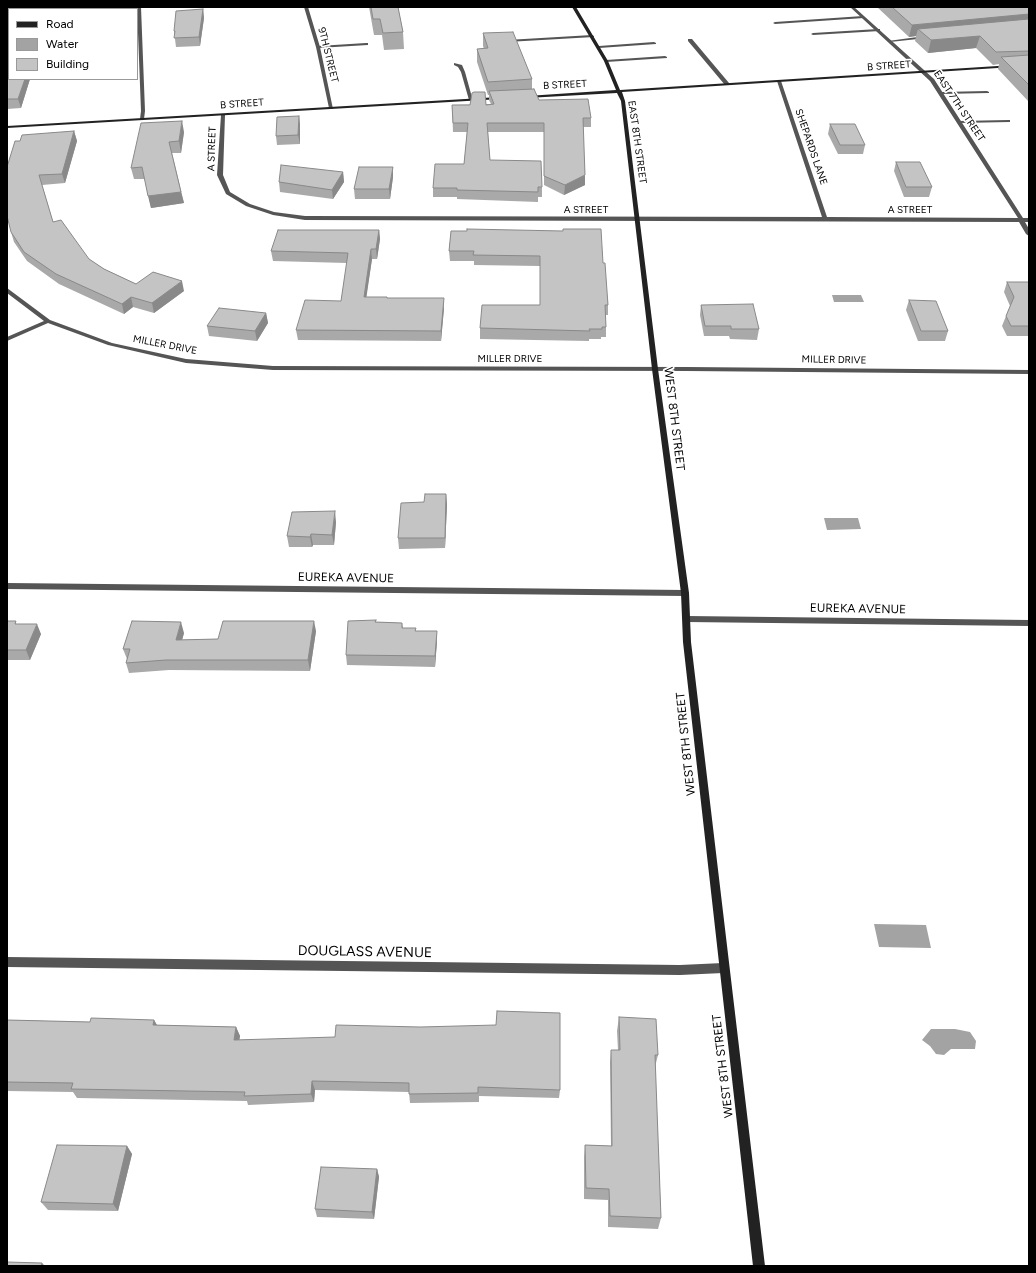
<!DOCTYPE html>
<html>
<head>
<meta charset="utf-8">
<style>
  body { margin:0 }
  #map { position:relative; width:1036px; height:1273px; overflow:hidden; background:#fff; font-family:Figtree,sans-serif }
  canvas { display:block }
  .frame { position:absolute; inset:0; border:8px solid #000; pointer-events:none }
  .legend { position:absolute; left:8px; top:8px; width:130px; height:72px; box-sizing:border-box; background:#fff; border:1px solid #999; margin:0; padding:5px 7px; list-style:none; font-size:12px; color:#000 }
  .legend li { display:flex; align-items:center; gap:8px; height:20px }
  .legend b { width:20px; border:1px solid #999 }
</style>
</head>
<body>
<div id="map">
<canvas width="1036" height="1273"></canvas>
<div class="frame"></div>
<ul class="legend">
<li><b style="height:5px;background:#222"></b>Road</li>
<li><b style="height:11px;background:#a3a3a3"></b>Water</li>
<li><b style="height:11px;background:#c4c4c4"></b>Building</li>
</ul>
</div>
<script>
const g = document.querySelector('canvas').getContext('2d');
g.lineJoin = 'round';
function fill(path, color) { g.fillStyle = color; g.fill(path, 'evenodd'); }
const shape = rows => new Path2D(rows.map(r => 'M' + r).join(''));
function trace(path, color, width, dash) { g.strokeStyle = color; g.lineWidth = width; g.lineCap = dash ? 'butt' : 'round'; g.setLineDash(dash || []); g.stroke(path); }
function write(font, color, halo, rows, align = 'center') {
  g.font = font + ' Figtree,sans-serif'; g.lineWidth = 3.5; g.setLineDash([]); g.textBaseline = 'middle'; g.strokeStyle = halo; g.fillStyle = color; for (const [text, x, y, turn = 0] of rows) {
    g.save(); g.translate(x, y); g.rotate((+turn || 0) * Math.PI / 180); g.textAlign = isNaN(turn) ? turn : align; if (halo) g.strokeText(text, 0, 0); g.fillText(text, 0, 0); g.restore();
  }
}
const water = shape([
  [832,295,861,295,864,302,834,302],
  [824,518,858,518,861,529,827,530],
  [874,924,926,925,931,948,879,947],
  [931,1029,955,1029,970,1032,976,1041,975,1049,951,1049,944,1055,936,1054,930,1046,922,1040]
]);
const lane = shape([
  [863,16,864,16,864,18,775,24,773,23,775,22,863,16],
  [878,29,880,29,880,31,813,35,811,34,813,33,878,29],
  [592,35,594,36,594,37,507,42,505,41,507,40,592,35],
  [925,36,927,36,927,38,890,42,888,41,925,36],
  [688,39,692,39,729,83,729,85,725,85,688,41,688,39],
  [654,42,656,43,656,44,599,48,597,47,599,46,654,42],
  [366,43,368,43,368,45,318,48,316,47,318,46,366,43],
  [665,56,667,57,667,58,606,62,604,61,606,60,665,56],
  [454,63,462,65,465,72,473,101,469,100,461,72,458,67,454,65,454,63],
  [987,91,989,92,989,93,941,94,939,93,941,92,987,91],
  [1008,120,1010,120,1010,122,959,123,957,122,959,121,1008,120]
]);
const street = shape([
  [137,7,141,7,145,111,144,119,142,120,140,119,141,111,137,7],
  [304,7,308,7,320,47,333,109,329,108,316,47,304,7],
  [850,7,854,7,934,79,1023,218,1029,218,1029,222,1025,222,1029,229,1029,236,1026,234,1019,222,305,220,273,215,246,206,226,194,217,175,221,115,223,114,225,115,223,175,230,192,250,204,274,212,305,216,822,217,777,81,779,80,781,81,827,217,1018,218,930,81,850,7],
  [7,288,50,320,112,343,186,359,273,366,687,367,1029,370,1029,374,687,371,273,370,186,363,108,345,48,323,7,341,7,337,44,321,7,293,7,288],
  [7,583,685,590,689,593,685,596,7,589,7,583],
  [687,616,1029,620,1029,626,687,622,683,619,687,616],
  [7,957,680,965,723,963,727,965,728,968,727,971,723,973,680,975,7,967,7,957]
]);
const secondary = shape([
  [572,7,576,7,608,61,620,90,1029,64,1029,66,622,92,625,101,658,369,689,593,691,642,765,1266,753,1266,683,642,681,593,652,369,621,101,617,93,527,98,525,97,527,96,616,90,604,61,572,7],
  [499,97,501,98,501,99,7,128,7,126,499,97]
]);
const wall = shape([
  [7,7,9,9,9,35,7,35],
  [369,7,398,7,403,32,404,49,384,50,382,35,374,35],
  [877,7,1029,7,1029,102,998,69,999,64,993,65,976,48,928,53,915,41,916,36,909,37],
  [203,9,204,18,200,46,176,47,174,31],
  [483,33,532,79,532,89,539,100,591,118,591,127,583,127,585,185,564,195,544,185,544,132,488,132,490,160,542,187,542,197,538,197,538,202,457,199,457,197,433,197,433,188,464,164,467,132,453,132,452,105,491,104,489,100,489,95,488,95,477,62,477,49,484,49,483,46],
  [7,61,30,79,21,108,7,109],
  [299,116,300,125,300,144,277,145,276,136],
  [830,124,865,145,863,154,838,154,828,134],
  [74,131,77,141,65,183,42,185,53,222,89,259,104,269,136,284,184,291,154,313,133,307,124,314,59,284,27,261,14,242,11,232,20,141],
  [184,132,181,153,172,153,184,203,151,208,145,179,134,179,131,168],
  [896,162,932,187,929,197,904,197,894,171],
  [343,172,344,182,333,199,280,192,279,182],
  [393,177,390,199,355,199,354,189],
  [379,230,380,239,377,259,372,259,366,297,387,298,444,308,441,341,298,340,296,330,341,301,347,263,273,261,271,251],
  [451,231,603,263,608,305,608,315,605,315,606,327,606,337,601,337,601,339,589,339,589,341,480,339,480,328,540,305,540,266,474,265,474,261,450,261,449,251],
  [1007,282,1029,282,1029,336,1007,336,1002,326,1010,306,1004,292],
  [909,300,948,331,945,341,918,341,906,310],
  [701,305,759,329,757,340,730,339,729,336,704,336,700,315],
  [266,313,268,323,257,341,209,336,207,326],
  [446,494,447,505,445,548,399,549,398,538,424,502],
  [336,522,334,545,313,545,312,547,289,547,287,536],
  [376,620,376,622,402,623,403,628,416,631,437,641,435,667,347,665,346,655],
  [7,621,17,624,41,634,30,660,7,660],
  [316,631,310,671,169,670,129,673,126,663,127,659,123,649,184,633,182,640,218,639],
  [619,1017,658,1055,655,1067,661,1218,658,1229,608,1227,608,1200,584,1199,584,1157,585,1145,611,1146,610,1062,611,1050,618,1050,617,1031],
  [7,1020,90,1022,154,1020,157,1025,236,1027,240,1036,239,1040,560,1090,559,1098,479,1096,479,1102,410,1103,409,1092,315,1090,314,1102,248,1105,247,1101,77,1098,73,1092,7,1091],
  [127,1146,132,1154,118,1211,48,1210,41,1202],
  [377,1169,379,1177,374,1219,317,1217,315,1209]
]);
const shadedWall = shape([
  [103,7,107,7,107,9,103,9],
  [203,9,204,18,200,46,199,37],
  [1029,14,1029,26,918,29,916,36,909,37,912,25],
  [980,36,976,48,928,53,931,40],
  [25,79,30,79,21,108,18,99],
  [299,116,300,125,300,144,298,135],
  [182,121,184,132,181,153,179,141],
  [74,131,77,141,65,183,62,174],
  [393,167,393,177,390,199,389,189],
  [343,172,344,182,333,199,332,190],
  [585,175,585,185,564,195,565,185],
  [181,192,184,203,151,208,148,196],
  [379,230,380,239,377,259,376,249],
  [371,249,372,259,365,307,364,297],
  [182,281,184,291,154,313,152,303],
  [131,297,133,307,124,314,122,304],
  [444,298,444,308,441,341,441,331],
  [266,313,268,323,257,341,255,331],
  [446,494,447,505,445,548,445,538],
  [335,511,336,522,334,545,332,535],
  [311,534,313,545,312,547,310,537],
  [314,621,316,631,310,671,308,660],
  [181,622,184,633,179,651,176,640],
  [37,624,41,634,30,660,26,650],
  [437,631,437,641,435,667,435,656],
  [154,1020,159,1029,153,1025],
  [236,1027,240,1036,238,1049,234,1040],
  [312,1081,315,1090,314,1102,311,1094],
  [127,1146,132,1154,118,1211,113,1204],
  [377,1169,379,1177,374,1219,372,1212],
  [42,1263,45,1266,41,1266]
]);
const building = shape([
  [7,7,103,7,103,9,9,9,9,26,7,26,7,7],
  [371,7,398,7,403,32,383,33,380,19,373,19,371,7],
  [892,7,1029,7,1029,14,912,25,892,7],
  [203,9,199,37,174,38,175,31,174,31,176,11,203,9],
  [1029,19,1029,51,996,52,980,36,931,40,918,29,1029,19],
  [513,32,532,79,488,82,477,49,488,48,483,33,513,32],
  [1029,55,1029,85,1001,57,1029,55],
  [7,61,9,61,9,79,25,79,18,99,7,99,7,61],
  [534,89,539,100,588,99,591,118,583,118,585,175,565,185,544,176,544,123,487,123,490,160,541,161,542,187,538,187,538,192,457,190,457,188,433,188,435,164,464,164,468,123,453,123,452,105,470,105,472,93,474,92,485,92,486,105,494,104,489,91,534,89],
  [299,116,298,135,276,136,277,117,299,116],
  [182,121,179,141,169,142,181,192,148,196,142,167,131,168,141,123,182,121],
  [830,124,855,124,865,145,840,145,830,124],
  [74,131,62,174,39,175,53,222,61,220,89,259,104,269,136,284,153,272,182,281,152,303,131,297,122,304,56,274,24,252,11,232,7,216,7,167,15,141,20,141,22,135,74,131],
  [896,162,920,162,932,187,906,187,896,162],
  [281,165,343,172,332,190,279,182,281,165],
  [359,167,393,167,389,189,354,189,359,167],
  [467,229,563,231,563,229,601,229,603,263,605,263,608,305,605,305,606,327,602,327,602,329,589,329,590,331,480,328,482,305,540,305,540,256,473,255,474,251,449,251,451,231,467,231,467,229],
  [278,230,379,230,376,249,371,249,364,297,387,297,387,298,444,298,441,331,296,330,305,300,341,301,348,253,271,251,278,230],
  [1007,282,1029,282,1029,326,1011,326,1006,316,1014,297,1007,282],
  [909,300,936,301,948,331,921,331,909,300],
  [753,304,759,329,731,329,731,326,705,326,701,305,753,304],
  [219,308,266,313,255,331,207,326,219,308],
  [425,494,446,494,445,538,398,538,401,503,424,502,425,494],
  [335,511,332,535,311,534,310,537,287,536,292,512,335,511],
  [376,620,375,622,402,623,402,628,416,628,415,631,437,631,435,656,346,655,348,621,376,620],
  [7,621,16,621,15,624,37,624,26,650,7,650,7,621],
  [132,621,181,622,176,640,218,639,223,621,314,621,308,660,166,660,126,663,130,649,123,649,132,621],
  [497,1011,560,1013,560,1090,478,1087,478,1093,409,1094,409,1083,312,1081,311,1094,244,1096,245,1092,71,1089,73,1083,7,1082,7,1020,90,1022,91,1018,154,1020,153,1025,236,1027,234,1040,335,1037,336,1025,420,1027,496,1025,497,1011],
  [619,1017,656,1019,658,1055,655,1055,661,1218,610,1216,609,1189,586,1188,585,1145,612,1146,611,1050,620,1050,619,1017],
  [57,1145,127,1146,113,1204,41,1202,57,1145],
  [321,1167,377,1169,372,1212,315,1209,321,1167],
  [7,1262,42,1263,41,1266,7,1266,7,1262]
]);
const farStreetnames = [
  ["9TH STREET",328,55,76],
  ["B STREET",889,66,-4],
  ["B STREET",565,85,-3],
  ["B STREET",242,104,-4],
  ["EAST 7TH STREET",959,106,56],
  ["EAST 8TH STREET",637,142,82],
  ["SHEPARDS LANE",811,147,71],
  ["A STREET",212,149,-88],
  ["A STREET",586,210],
  ["A STREET",910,210],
  ["MILLER DRIVE",165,345,11],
  ["MILLER DRIVE",510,359],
  ["MILLER DRIVE",834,360,1]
];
const streetNames = [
  ["WEST 8TH STREET",674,419,83],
  ["EUREKA AVENUE",346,578,1],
  ["EUREKA AVENUE",858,609,1],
  ["WEST 8TH STREET",686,744,-96],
  ["WEST 8TH STREET",723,1066,-97]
];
const nearStreetnames = [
  ["DOUGLASS AVENUE",365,952,1]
];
fill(water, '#a3a3a3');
fill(lane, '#555');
fill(street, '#555');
fill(secondary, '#222');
fill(wall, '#a9a9a9');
fill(shadedWall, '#898989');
fill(building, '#c4c4c4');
trace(building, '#898989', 1);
write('10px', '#000', '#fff', farStreetnames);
write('12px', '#000', '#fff', streetNames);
write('14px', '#000', '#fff', nearStreetnames);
</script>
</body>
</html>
